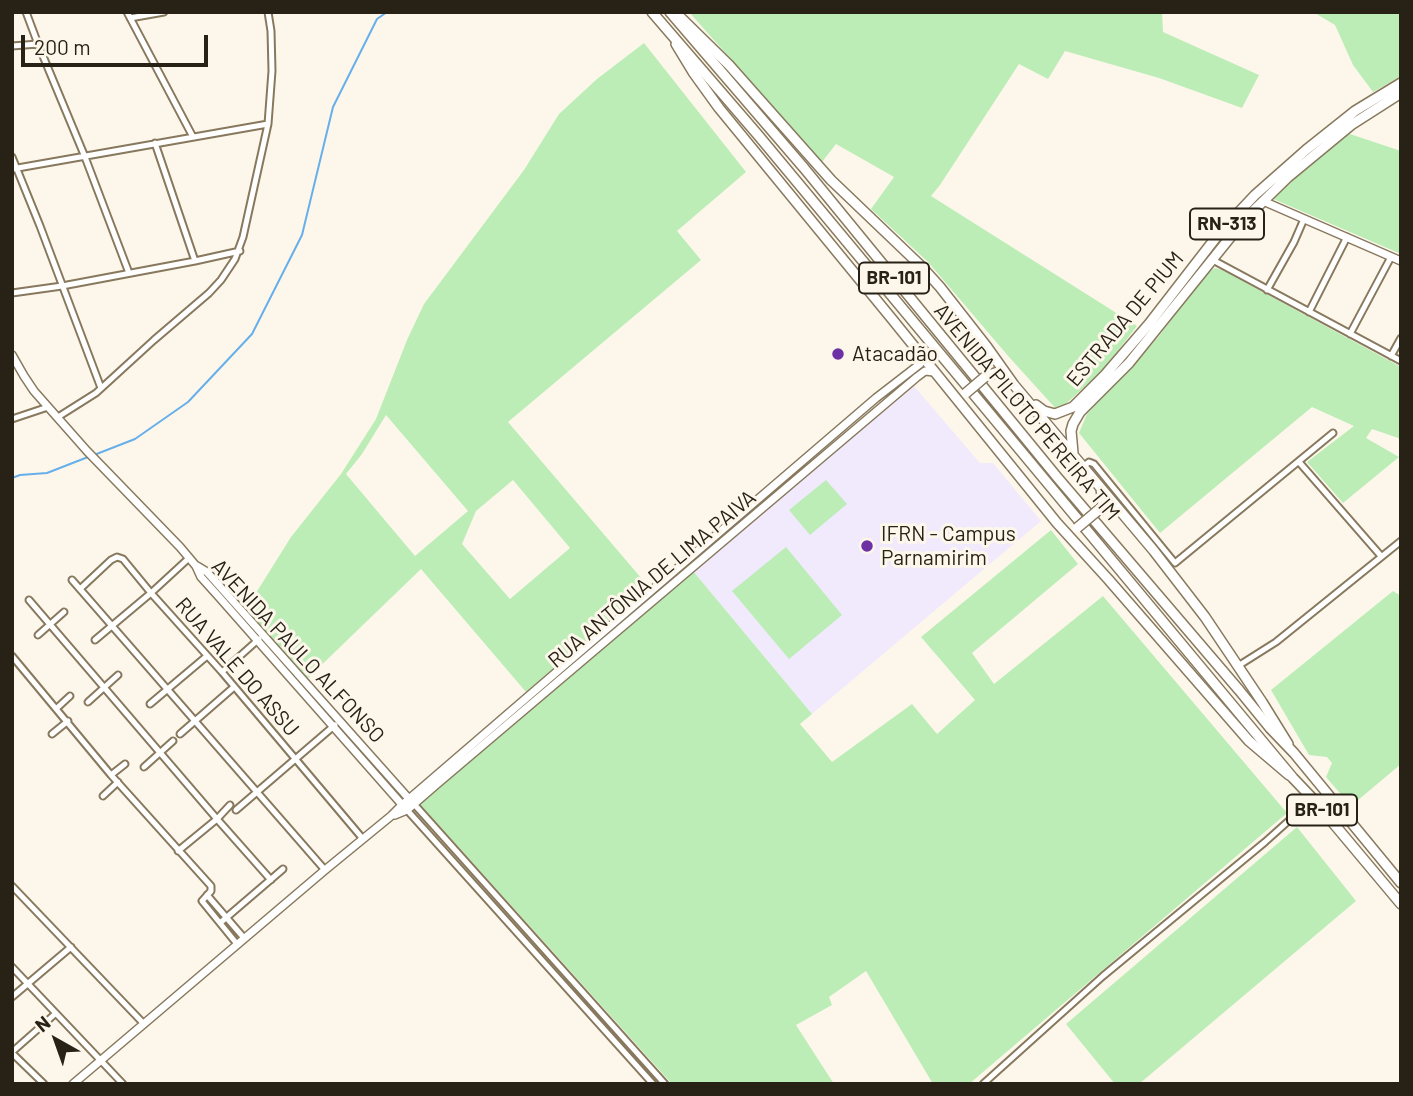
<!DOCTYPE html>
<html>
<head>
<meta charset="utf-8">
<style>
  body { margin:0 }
  #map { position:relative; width:1413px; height:1096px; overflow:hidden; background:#fdf7eb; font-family:Barlow,sans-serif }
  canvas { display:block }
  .frame { position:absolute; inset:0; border:14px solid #282216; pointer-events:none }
  .north { position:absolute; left:21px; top:1005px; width:70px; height:70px; -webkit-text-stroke:5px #fdf7eb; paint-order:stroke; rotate:320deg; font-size:19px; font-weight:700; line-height:28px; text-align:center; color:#282216 }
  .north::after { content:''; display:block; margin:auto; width:24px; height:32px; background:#282216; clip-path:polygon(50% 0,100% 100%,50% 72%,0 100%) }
  .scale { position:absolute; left:21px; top:35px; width:187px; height:32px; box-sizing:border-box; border:4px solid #282216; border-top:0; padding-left:9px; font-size:21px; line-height:24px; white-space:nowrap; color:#282216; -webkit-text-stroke:5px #fdf7eb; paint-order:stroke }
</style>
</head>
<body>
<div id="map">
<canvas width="1413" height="1096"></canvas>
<div class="frame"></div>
<div class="north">N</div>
<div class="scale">200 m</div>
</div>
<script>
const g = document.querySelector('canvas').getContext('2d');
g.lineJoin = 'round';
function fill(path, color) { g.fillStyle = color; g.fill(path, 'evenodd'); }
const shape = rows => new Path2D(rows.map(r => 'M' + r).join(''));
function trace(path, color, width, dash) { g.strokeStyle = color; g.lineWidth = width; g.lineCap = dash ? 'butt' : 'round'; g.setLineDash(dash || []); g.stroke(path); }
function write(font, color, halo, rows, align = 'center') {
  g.font = font + ' Barlow,sans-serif'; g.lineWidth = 6; g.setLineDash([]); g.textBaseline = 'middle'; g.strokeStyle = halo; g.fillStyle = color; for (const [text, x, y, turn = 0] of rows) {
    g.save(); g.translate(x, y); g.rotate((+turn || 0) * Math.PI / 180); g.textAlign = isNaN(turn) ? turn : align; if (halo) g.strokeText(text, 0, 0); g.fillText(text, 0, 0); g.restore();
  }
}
const education = shape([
  [913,385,980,463,993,463,1041,521,812,714,693,571]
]);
const green = shape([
  [689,12,1162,12,1163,32,1259,75,1242,108,1159,78,1065,51,1048,79,1019,64,940,185,931,196,1137,326,1104,369,1058,411,1009,357,928,262,871,209,894,177,836,144,822,162],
  [1313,12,1401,12,1401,76,1373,92,1353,65,1335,25],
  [644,43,746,172,677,231,701,260,508,422,648,586,526,692,421,569,308,678,246,609,291,537,341,474,376,419,407,340,424,304,524,170,559,114,597,79],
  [386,415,468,511,415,556,346,474,362,454],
  [513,480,570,548,510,599,462,544,476,511],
  [1347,133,1401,151,1401,254,1271,198,1299,170],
  [1215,268,1222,270,1401,367,1401,439,1372,429,1366,438,1399,457,1343,503,1307,462,1354,426,1312,407,1160,533,1079,433,1087,414,1159,336,1207,273],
  [826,480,847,504,810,535,789,510],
  [1051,530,1078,564,972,653,994,684,1103,596,1287,813,969,1084,933,1084,866,971,829,997,832,1005,796,1025,834,1084,672,1084,419,803,693,571,812,714,800,724,832,762,912,704,937,734,975,700,921,637],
  [786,547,842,615,789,659,732,591],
  [1393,591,1401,596,1401,764,1351,806,1326,777,1332,763,1327,757,1309,755,1271,690],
  [1297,827,1356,901,1139,1084,1115,1084,1066,1024]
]);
const stream = shape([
  [94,455,135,439,188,402,252,334,302,235,333,107,377,19,387,12],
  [12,478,20,475,47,473,88,457]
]);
const minor = shape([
  [26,12,38,44,85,157,129,273],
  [127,12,193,137],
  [130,18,164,12],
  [12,46,38,44],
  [155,143,195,261],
  [12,157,40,226,101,388],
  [12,169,268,124],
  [1211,259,1401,361],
  [1267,290,1294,242,1304,219],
  [12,293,62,286,195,261,240,251],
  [1309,312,1347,237],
  [1350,334,1391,257],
  [1391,356,1401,338],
  [58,417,96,393,154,340,209,293,221,280,235,259,243,237,268,124,272,71,271,31,268,12],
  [12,419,48,407],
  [1299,462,1381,556],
  [1084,466,1089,462,1094,464,1175,563,1333,433],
  [72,580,325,870],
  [80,589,111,560,117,557,123,559,151,593,222,672,363,839],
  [29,600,217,819,271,880],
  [38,635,64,612],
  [95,640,151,593,189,558],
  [12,656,111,775,211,886,211,891,202,901,237,944],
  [1238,666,1276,642,1401,541],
  [222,672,259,639],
  [88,702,118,675],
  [150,704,207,656],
  [57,708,70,696],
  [52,734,68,721],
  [180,734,234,687],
  [144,767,173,741],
  [111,775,125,764],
  [103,796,118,782],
  [414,804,665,1084],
  [236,810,335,725],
  [407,810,653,1084],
  [178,851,217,819,230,805],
  [12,886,144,1024],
  [207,895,244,938],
  [220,923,283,869],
  [12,967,123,1084],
  [12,997,71,947],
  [12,1052,55,1014],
  [12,1053,44,1084],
  [983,1084,1103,976,1265,842,1313,799]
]);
const tertiary = shape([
  [1263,201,1401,261],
  [12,355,24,376,34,391,87,451,180,547,196,566,201,577,219,597,405,808],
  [197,566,207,572,410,800],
  [395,815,407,810,437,784,917,377,925,371,934,372],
  [73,1084,325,870,391,816,402,805,560,669,876,398,920,364,922,357]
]);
const primary = shape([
  [675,12,729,65,831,180,921,266,940,287,987,347,1014,385,1154,551,1205,617,1262,702,1288,744],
  [676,44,693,72,719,108,892,319,1057,523,1108,579,1249,741,1289,775],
  [986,376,998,372,1007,376],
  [1036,405,1044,411,1055,414,1073,407,1105,375,1149,324,1221,231,1255,195,1306,150,1355,111,1401,83],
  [1073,453,1071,431,1073,424,1080,412,1129,363,1245,219,1288,177,1351,125,1401,93],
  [1096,512,1102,507,1103,502,1101,489]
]);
const trunk = shape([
  [652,12,758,135,1293,778,1313,799,1401,904],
  [670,12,804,168,1057,477,1239,690,1270,728,1294,753,1401,883]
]);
const primaryBridge = shape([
  [966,393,986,376],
  [1077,528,1096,512]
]);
const markers = [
  [838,354,7,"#6d30a5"],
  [867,546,7,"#6d30a5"]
];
const shields = [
  [1227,224,74],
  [894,278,70],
  [1322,810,70]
];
const shieldNames = [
  ["RN-313",1227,224],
  ["BR-101",894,278],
  ["BR-101",1322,810]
];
const streetNames = [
  ["ESTRADA DE PIUM",1125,319,-50],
  ["AVENIDA PILOTO PEREIRA TIM",1027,412,50],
  ["RUA ANTÔNIA DE LIMA PAIVA",652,579,-40],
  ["AVENIDA PAULO ALFONSO",298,651,47],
  ["RUA VALE DO ASSU",237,667,49]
];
const poiNames = [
  ["Atacadão",852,354],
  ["IFRN - Campus",881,534],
  ["Parnamirim",881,558]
];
fill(education, '#f0eafc');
fill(green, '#bcedb7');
trace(stream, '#67afea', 2);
trace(minor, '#88795e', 9);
trace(tertiary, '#88795e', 10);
trace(primary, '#88795e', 12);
trace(trunk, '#88795e', 12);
trace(minor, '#fff', 5);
trace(tertiary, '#fff', 7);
trace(primary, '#fff', 9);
trace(trunk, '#fff', 9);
trace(primaryBridge, '#88795e', 12, []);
trace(primaryBridge, '#fff', 9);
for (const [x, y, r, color] of markers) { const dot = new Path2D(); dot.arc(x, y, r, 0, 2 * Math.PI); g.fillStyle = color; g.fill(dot); trace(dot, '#fdf7eb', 2.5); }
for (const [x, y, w] of shields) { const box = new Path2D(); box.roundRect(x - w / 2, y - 15.5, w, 31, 5); g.fillStyle = '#fdf7eb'; g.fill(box); trace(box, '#282216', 2); }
write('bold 19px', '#282216', null, shieldNames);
write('21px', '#282216', '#fdf7eb', streetNames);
write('21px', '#282216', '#fdf7eb', poiNames, 'left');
</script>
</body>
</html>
